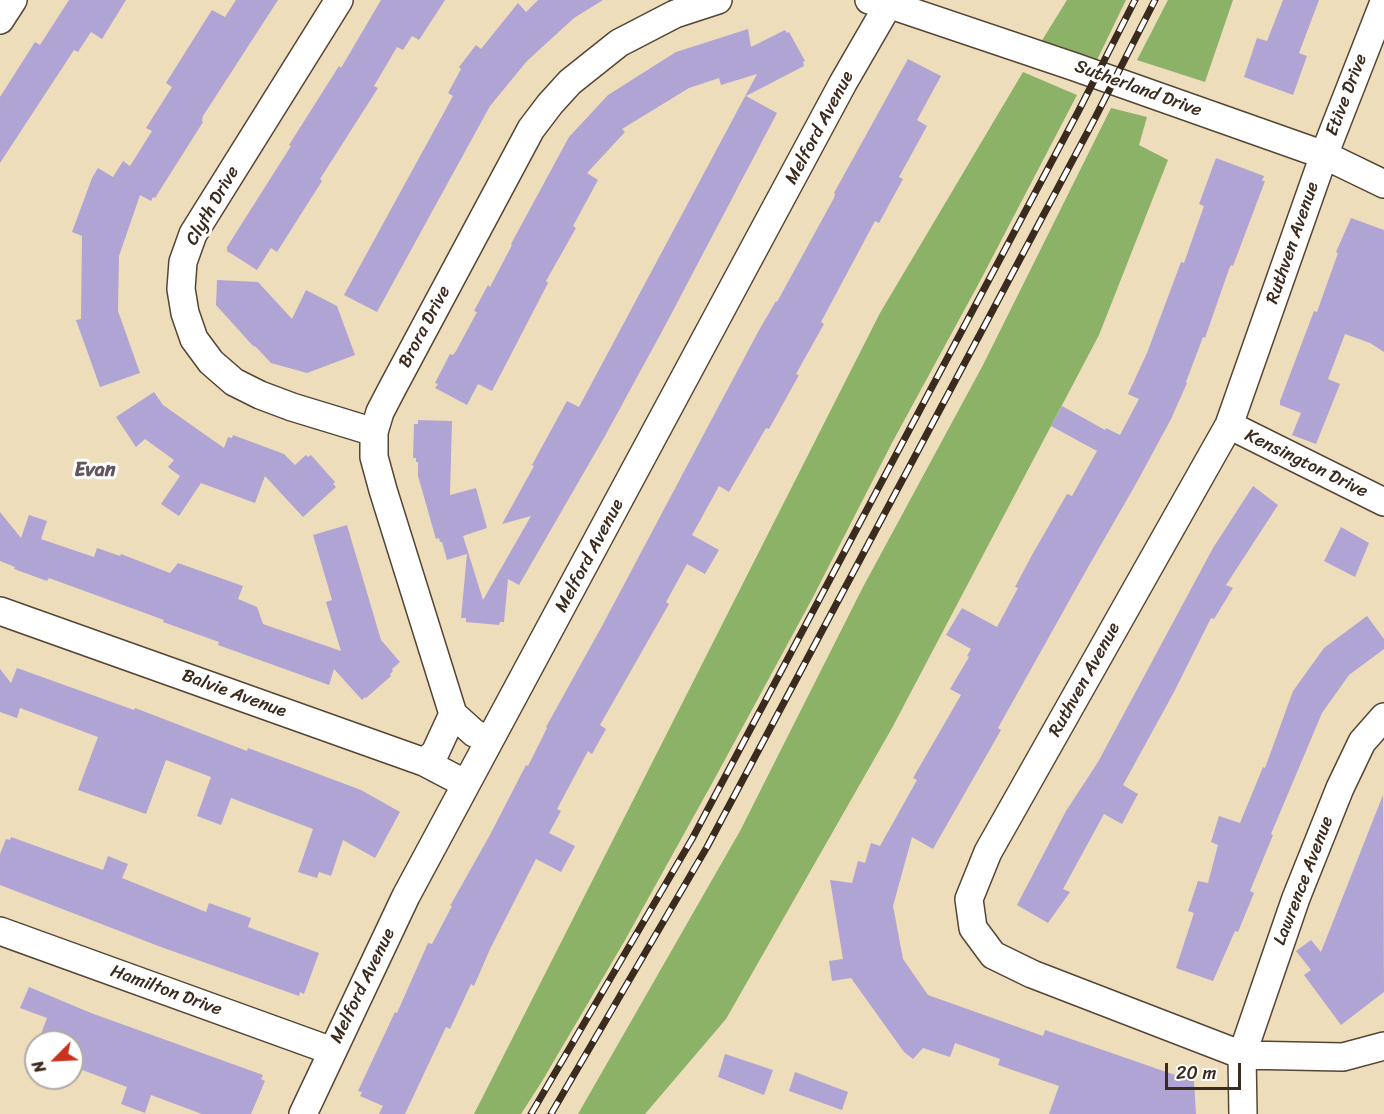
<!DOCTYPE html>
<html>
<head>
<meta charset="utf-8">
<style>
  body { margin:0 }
  #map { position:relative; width:1384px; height:1114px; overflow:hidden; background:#edddba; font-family:Sriracha,sans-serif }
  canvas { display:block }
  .north { position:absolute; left:24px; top:1030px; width:60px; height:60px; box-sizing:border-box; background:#fff; border:2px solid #b1aaa5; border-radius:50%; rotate:246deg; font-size:16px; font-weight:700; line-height:24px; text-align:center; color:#3b2a1e }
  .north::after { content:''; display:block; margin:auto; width:21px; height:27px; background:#c8321e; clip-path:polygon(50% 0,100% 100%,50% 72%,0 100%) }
  .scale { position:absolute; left:1165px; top:1063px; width:76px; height:27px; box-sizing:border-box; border:3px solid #3b2a1e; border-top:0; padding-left:8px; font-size:18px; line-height:21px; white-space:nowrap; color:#3b2a1e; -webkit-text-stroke:4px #fff; paint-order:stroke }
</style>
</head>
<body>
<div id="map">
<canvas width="1384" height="1114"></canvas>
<div class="north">N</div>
<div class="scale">20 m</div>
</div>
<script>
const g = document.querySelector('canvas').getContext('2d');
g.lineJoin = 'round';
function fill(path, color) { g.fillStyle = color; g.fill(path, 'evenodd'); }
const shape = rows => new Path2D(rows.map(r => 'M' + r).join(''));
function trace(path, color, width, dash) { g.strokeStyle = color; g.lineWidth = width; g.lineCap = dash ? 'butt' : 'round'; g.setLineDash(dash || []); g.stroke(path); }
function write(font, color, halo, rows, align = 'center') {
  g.font = font + ' Sriracha,sans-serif'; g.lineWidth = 6; g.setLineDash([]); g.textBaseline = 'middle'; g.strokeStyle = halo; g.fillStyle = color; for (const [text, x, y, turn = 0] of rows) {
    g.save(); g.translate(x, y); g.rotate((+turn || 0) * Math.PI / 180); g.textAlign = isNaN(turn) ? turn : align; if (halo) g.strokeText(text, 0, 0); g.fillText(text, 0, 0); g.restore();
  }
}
const forest = shape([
  [1067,0,1126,0,1097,60,1041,42],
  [1168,0,1233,0,1205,82,1137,60],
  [1023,72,1077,95,979,283,893,441,812,599,715,778,624,942,541,1083,521,1114,474,1114,880,313],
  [1111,108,1147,117,1139,145,1168,160,1099,335,892,728,726,1019,645,1114,578,1114,740,831,863,587,983,365]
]);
const building = shape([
  [69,0,126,0,102,39,91,32,78,52,74,50,0,163,0,97,35,42,40,45],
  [236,0,278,0,203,116,202,120,203,122,155,198,153,197,151,201,140,195,119,256,118,311,140,373,100,387,76,320,81,319,82,236,72,232,92,178,98,168,113,177,123,161,130,166,152,131,146,128,172,87,166,83,203,24,212,10,225,17],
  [381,0,445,0,419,40,412,36,403,50,397,47,374,86,378,88,320,179,322,181,277,252,271,248,257,270,227,251,227,247,291,146,289,145,339,66,341,68],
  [538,0,603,0,574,18,527,61,490,106,377,312,344,295,453,96,448,93,461,69,459,67,476,45,481,49,518,3,526,12],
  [1283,0,1319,0,1299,53,1307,56,1293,95,1244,77,1257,38,1267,41],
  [748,29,751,47,785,30,787,33,789,32,805,61,803,62,804,66,746,96,777,113,666,324,605,436,519,585,508,579,504,622,500,622,499,625,466,622,466,618,461,618,467,554,447,560,442,542,440,542,439,538,436,539,418,476,418,462,416,462,416,458,413,458,414,424,418,424,418,420,452,421,450,495,476,488,487,528,463,536,483,600,531,516,502,524,534,466,532,465,567,401,579,407,757,74,721,85,719,78,689,88,622,129,625,132,587,173,598,180,573,226,576,228,546,281,548,283,492,391,478,384,467,405,435,388,438,384,435,383,450,354,453,355,456,351,477,312,474,311,488,285,490,287,512,245,511,244,569,137,608,95,676,52],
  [908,59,941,76,917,120,927,126,899,177,903,179,879,223,875,221,821,322,824,324,796,374,799,375,769,429,766,428,729,492,719,486,692,535,719,550,705,574,687,564,666,602,669,604,600,725,606,729,592,754,588,751,557,809,561,811,549,833,575,846,561,872,536,859,490,949,474,986,471,984,450,1029,446,1027,405,1114,379,1114,383,1106,360,1096,362,1092,358,1091,395,1012,397,1013,428,943,432,944,452,906,450,906,491,833,526,765,528,766,547,728,546,727,602,626,758,332,776,301,777,302,834,198,835,194,834,193],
  [1216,158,1264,176,1262,181,1265,181,1233,266,1231,265,1229,269,1205,338,1203,337,1186,382,1187,383,1171,419,1137,482,1087,569,998,728,1001,730,933,849,912,837,893,906,903,959,928,995,1043,1036,1045,1030,1181,1077,1191,1077,1191,1081,1194,1081,1196,1114,1049,1114,1059,1086,998,1065,1000,1059,955,1043,950,1057,923,1048,913,1059,904,1052,851,978,832,981,829,961,843,959,830,880,852,883,858,861,865,863,871,843,880,846,917,780,913,778,961,695,950,689,969,657,967,656,971,649,946,635,962,608,997,627,1018,588,1015,587,1032,555,1067,494,1072,496,1097,451,1051,426,1062,406,1105,430,1106,428,1120,435,1139,399,1128,394,1147,353,1181,262,1184,263,1204,206,1199,204],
  [1351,218,1384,230,1384,352,1370,343,1345,334,1328,379,1340,384,1316,444,1292,435,1301,413,1280,405,1280,401,1314,311,1317,312,1338,253,1336,252],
  [217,280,258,282,292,319,306,290,337,306,355,355,307,373,271,363,255,346,254,347,216,305],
  [154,392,163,405,224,448,228,437,232,438,233,435,284,454,295,465,306,455,308,457,311,455,335,482,333,484,336,487,303,517,265,476,255,503,201,483,179,516,161,504,180,476,168,467,174,460,145,439,136,447,116,417],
  [1253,486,1278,505,1226,585,1233,588,1214,619,1211,618,1174,692,1123,785,1138,794,1122,824,1104,814,1063,889,1070,892,1048,923,1017,905,1066,811,1098,762,1213,548],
  [0,512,21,538,29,515,47,521,41,539,79,552,94,557,97,548,120,556,121,554,170,573,178,563,243,586,238,599,257,607,263,624,341,651,326,602,332,600,313,535,347,525,381,640,400,662,392,669,393,671,390,674,391,676,366,698,365,697,362,700,334,669,329,685,218,645,219,642,163,622,164,620,49,578,47,581,14,569,15,567,0,561],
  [1341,527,1369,543,1355,577,1324,561],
  [1367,616,1384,639,1384,649,1349,675,1322,713,1271,834,1273,835,1250,891,1254,893,1238,932,1235,931,1213,981,1176,968,1194,913,1188,911,1198,881,1208,883,1218,845,1211,842,1219,816,1240,823,1263,767,1265,768,1293,691,1324,648],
  [17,668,134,710,135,708,247,751,248,748,305,769,361,790,400,812,375,858,343,840,331,876,319,872,317,878,298,872,313,829,231,798,221,825,197,816,211,777,166,760,146,814,78,790,98,737,20,708,17,718,0,712,0,669,11,683],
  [1383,795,1384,992,1341,1025,1304,975,1311,970,1296,951,1311,940,1321,952],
  [11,837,103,870,108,856,128,864,122,878,206,912,209,903,251,918,248,927,319,953,304,994,300,992,299,996,161,947,0,885,0,854,6,839,10,840],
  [29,987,91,1013,263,1075,261,1079,265,1081,251,1114,202,1114,151,1095,145,1113,121,1104,127,1087,72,1066,72,1042,38,1042,47,1018,20,1008],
  [725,1054,773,1070,764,1095,718,1077],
  [795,1072,848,1092,842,1110,789,1091]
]);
const minor = shape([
  [339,0,193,234,183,262,181,289,185,313,194,339,211,362,234,382,260,395,292,407,374,432],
  [869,0,888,4,1072,66,1324,155,1384,184],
  [1384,2,1324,155,1229,425,988,852,969,899,973,928,993,955,1032,974,1242,1055,1343,1057,1384,1046],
  [0,20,13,0],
  [1229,425,1384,502],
  [0,611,424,762,466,784],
  [489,740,474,733,453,714,383,490,374,457,374,432,380,412,393,387,531,129,550,104,570,82,619,43,675,14,718,0],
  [424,762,435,753,453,714],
  [0,931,332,1051],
  [303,1114,406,896,843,83,891,0],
  [1243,1114,1242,1055,1296,898,1340,788,1362,742,1384,717]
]);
const rail = shape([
  [531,1114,692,839,1078,112,1135,0],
  [551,1114,707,847,1094,120,1155,0]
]);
const streetNames = [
  ["Sutherland Drive",1138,89,20],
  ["Etive Drive",1347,95,-69],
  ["Melford Avenue",820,128,-62],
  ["Clyth Drive",213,206,-60],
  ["Ruthven Avenue",1293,243,-71],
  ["Brora Drive",425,327,-62],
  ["Kensington Drive",1306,464,26],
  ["Melford Avenue",590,556,-62],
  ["Ruthven Avenue",1085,680,-61],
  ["Balvie Avenue",234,694,20],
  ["Lawrence Avenue",1304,881,-69],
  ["Melford Avenue",363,986,-64],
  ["Hamilton Drive",166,991,20]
];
const neighbourhoodNames = [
  ["Evan",95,471]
];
fill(forest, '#8cb268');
fill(building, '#b0a4d4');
trace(minor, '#564535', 30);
trace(minor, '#fff', 27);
trace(rail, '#3b2a1e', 7);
trace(rail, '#fff', 4.5, [14]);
write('18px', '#3b2a1e', '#fff', streetNames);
write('bold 20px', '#64555e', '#fff', neighbourhoodNames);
</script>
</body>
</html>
